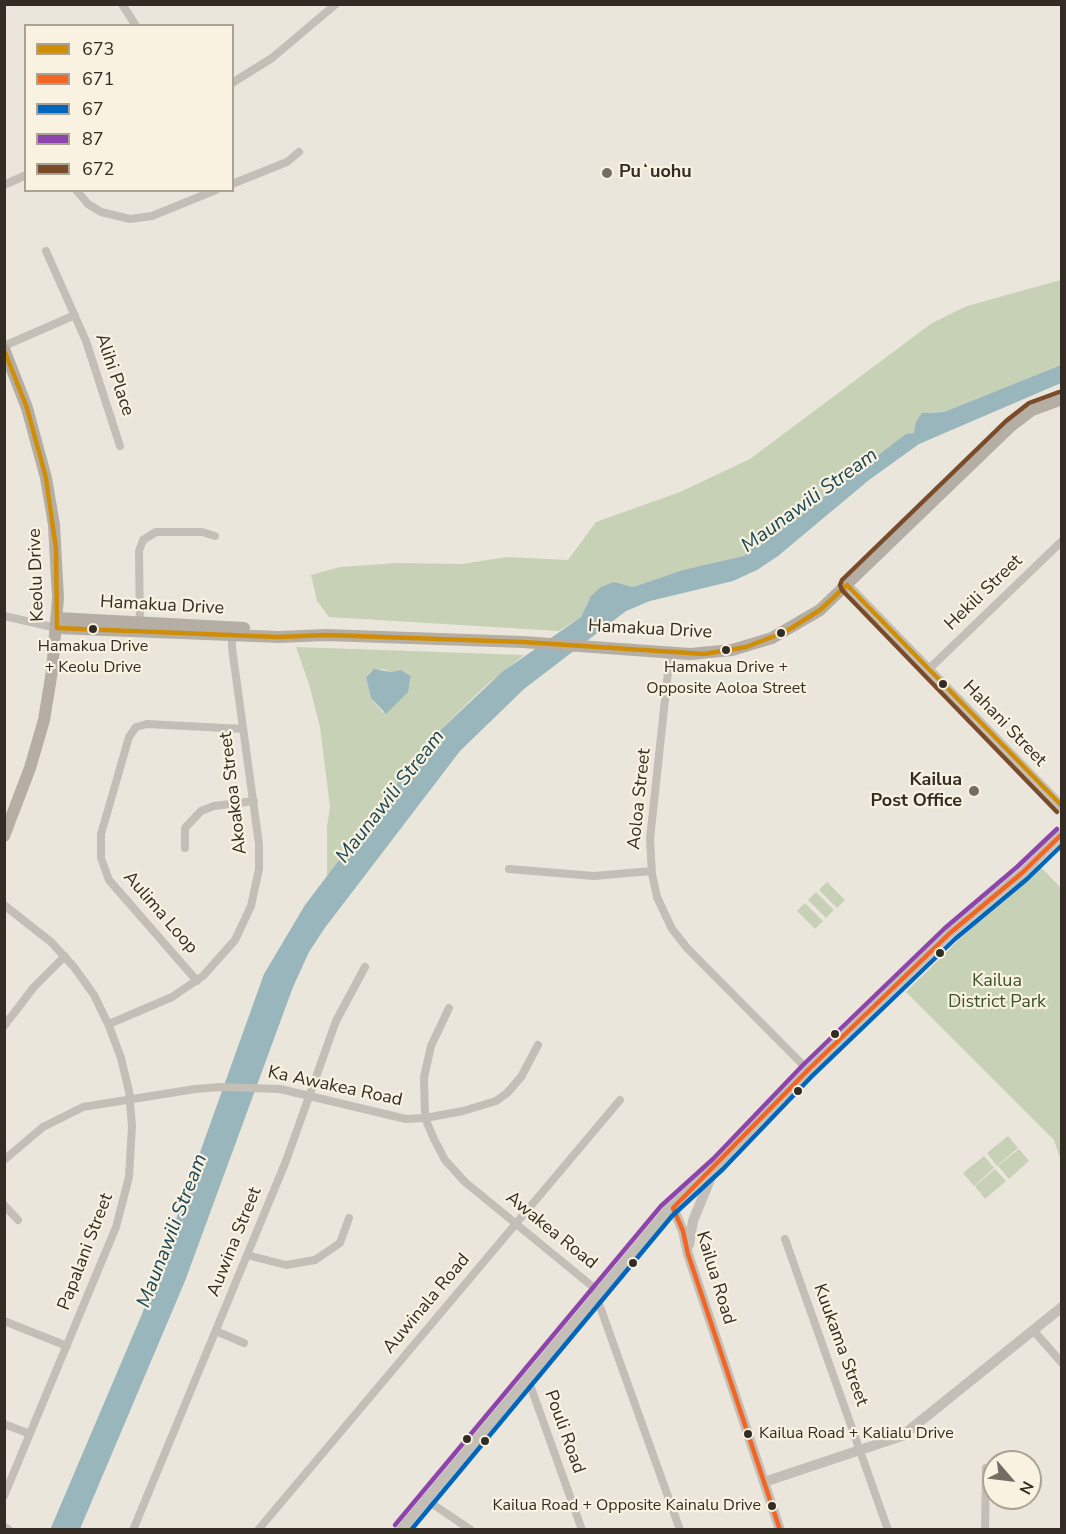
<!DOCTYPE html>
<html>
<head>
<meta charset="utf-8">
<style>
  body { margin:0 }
  #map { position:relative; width:1066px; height:1534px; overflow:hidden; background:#ebe6db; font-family:"Nunito Sans",sans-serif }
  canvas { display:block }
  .frame { position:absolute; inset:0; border:6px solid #332c24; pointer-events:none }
  .legend { position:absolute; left:24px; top:24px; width:210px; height:168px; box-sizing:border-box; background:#f9f2e1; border:2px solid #aaa395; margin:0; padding:8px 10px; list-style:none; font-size:18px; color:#332c24 }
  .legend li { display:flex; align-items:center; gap:12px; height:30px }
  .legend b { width:30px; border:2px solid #aaa395 }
  .north { position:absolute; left:982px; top:1450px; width:60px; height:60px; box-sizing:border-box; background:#f9f2e1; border:2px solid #aaa395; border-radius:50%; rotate:118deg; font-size:16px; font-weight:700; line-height:24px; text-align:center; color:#332c24 }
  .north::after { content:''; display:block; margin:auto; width:21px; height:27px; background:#736d64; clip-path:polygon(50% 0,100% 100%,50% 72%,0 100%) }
</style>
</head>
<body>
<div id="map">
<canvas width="1066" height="1534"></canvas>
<div class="frame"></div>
<ul class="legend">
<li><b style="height:8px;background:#d08e07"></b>673</li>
<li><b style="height:8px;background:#f26522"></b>671</li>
<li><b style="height:8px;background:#0065bd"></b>67</li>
<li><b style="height:8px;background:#8e44ad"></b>87</li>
<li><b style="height:8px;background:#7a4b2a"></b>672</li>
</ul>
<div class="north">N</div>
</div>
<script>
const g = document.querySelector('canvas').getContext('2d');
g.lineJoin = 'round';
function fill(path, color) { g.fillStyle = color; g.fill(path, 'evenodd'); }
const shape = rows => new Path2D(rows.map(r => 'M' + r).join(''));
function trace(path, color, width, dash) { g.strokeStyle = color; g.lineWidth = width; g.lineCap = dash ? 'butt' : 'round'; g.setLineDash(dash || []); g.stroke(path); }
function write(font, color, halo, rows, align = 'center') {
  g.font = font + ' "Nunito Sans",sans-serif'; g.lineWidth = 4.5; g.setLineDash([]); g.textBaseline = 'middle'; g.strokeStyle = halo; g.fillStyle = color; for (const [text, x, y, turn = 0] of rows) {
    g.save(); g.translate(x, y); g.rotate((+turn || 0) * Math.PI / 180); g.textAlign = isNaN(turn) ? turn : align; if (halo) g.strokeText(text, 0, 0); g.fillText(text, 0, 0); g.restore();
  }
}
const green = shape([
  [1061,280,1061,365,944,412,929,412,914,433,785,526,759,539,752,551,740,558,683,570,633,587,614,582,589,600,581,617,559,631,329,617,317,601,311,575,340,567,397,563,462,564,507,557,568,560,596,522,680,492,750,459,932,323,967,306],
  [296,647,524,655,484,687,432,738,327,879,327,827,330,807,320,727,309,684],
  [382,669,391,672,401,670,411,676,410,685,399,700,383,713,371,698,366,676,371,671],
  [1037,863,1061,888,1061,1161,1054,1140,906,992],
  [827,882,845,900,837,908,819,890],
  [816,892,834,910,826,918,808,900],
  [805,903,823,921,815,929,797,911],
  [1008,1136,1018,1148,997,1166,987,1153],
  [1019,1149,1029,1161,1009,1179,998,1166],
  [984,1156,994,1168,974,1186,963,1173],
  [995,1169,1006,1181,985,1199,975,1186]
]);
const water = shape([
  [1061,365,1061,383,919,444,869,480,778,556,757,570,733,581,650,601,626,611,524,689,460,751,324,929,309,952,293,987,185,1281,80,1529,50,1530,142,1314,264,974,305,905,432,738,502,672,581,617,591,596,601,587,614,582,633,587,683,570,744,556,759,539,803,513,906,434,914,433,916,422,922,413,944,412],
  [374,669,391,672,401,670,411,676,408,692,386,714,371,698,366,677]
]);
const minor = shape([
  [122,4,136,26],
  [232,83,272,58,336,4],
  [232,184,287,162,299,152],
  [4,185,26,175],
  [76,190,88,204,101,212,130,219,152,216,216,190],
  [46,251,86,341,120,446],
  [4,346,75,315],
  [4,616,57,628],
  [140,627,139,551,143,540,156,532,202,532,215,536],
  [670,653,650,839,652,874,657,897,672,929,687,948,808,1070],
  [929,669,1062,541],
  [185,848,185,828,201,811,214,806,254,801],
  [509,869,594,876,651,871],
  [4,905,51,942,74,967,94,995,109,1026,121,1058,129,1091,132,1126,129,1177,116,1227,4,1496],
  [197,981,109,880,101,858,101,834,129,737,136,727,147,724,243,729],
  [449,1008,431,1046,424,1077,425,1118,434,1139,445,1160,465,1182,593,1287,680,1530],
  [109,1024,172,997,203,976,235,940,251,906,259,869,259,844,232,648,232,631],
  [4,1026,34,987,65,956],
  [4,1160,43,1127,83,1107,195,1089,221,1087,280,1089,406,1119,425,1118,463,1111,496,1101,507,1093,521,1077,538,1045],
  [4,1205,18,1220],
  [785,1239,888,1530],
  [247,1255,286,1265,315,1260,340,1243,349,1218],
  [4,1321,67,1346],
  [1033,1330,1062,1363],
  [216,1331,244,1343],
  [528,1379,582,1530],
  [4,1424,30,1434],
  [425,1499,471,1530],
  [133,1530,286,1161,336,1021,365,967],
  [258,1530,620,1100],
  [985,1530,986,1468]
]);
const tertiary = shape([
  [847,585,1062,807],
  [673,1208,683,1231,688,1254,780,1530],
  [689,1245,693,1221,711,1177],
  [764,1482,902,1436,1062,1307],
  [4,1528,8,1530],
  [401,1530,667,1211,718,1164,808,1070,950,933,1022,873,1062,834]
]);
const secondary = shape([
  [4,349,27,408,46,478,54,525,58,598,52,671,44,720,30,768,4,836],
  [57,618,244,628],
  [57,628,279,637,326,635,523,642,690,654,732,650,772,638,820,610,1011,426,1032,410,1062,399]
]);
const bus1 = shape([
  [4,350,27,408,46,478,56,549,57,628,279,637,326,635,523,642,704,654,746,647,785,632,820,610,847,585,1062,806]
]);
const bus2 = shape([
  [780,1530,688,1254,683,1231,673,1208,808,1070,950,933,1022,873,1062,834]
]);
const bus3 = shape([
  [411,1530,672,1216,723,1169,813,1075,955,939,1027,879,1062,845]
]);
const bus4 = shape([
  [395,1525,661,1206,713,1159,803,1065,945,928,1017,867,1057,829]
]);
const bus5 = shape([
  [1057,812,842,590,840,585,842,580,1006,421,1029,403,1059,392]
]);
const markers = [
  [607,173,6,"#736d64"],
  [93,629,5,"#332c24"],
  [781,633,5,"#332c24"],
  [726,650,5,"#332c24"],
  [943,684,5,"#332c24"],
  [974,791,6,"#736d64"],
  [940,953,5,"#332c24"],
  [835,1034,5,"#332c24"],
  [798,1091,5,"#332c24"],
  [633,1263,5,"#332c24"],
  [748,1434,5,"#332c24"],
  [467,1439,5,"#332c24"],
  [485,1441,5,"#332c24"],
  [772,1506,5,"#332c24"]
];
const busNames = [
  ["Hamakua Drive",93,647],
  ["+ Keolu Drive",93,668],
  ["Hamakua Drive +",726,668],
  ["Opposite Aoloa Street",726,689],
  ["Kailua Road + Kalialu Drive",759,1434,"left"],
  ["Kailua Road + Opposite Kainalu Drive",761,1506,"right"]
];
const poiNames = [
  ["Puʻuohu",619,173],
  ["Kailua",962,781,"right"],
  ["Post Office",962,802,"right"]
];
const streetNames = [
  ["Alihi Place",114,375,71],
  ["Keolu Drive",37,575,-92],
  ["Hekili Street",984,593,-44],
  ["Hamakua Drive",162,606,3],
  ["Hamakua Drive",650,630,3],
  ["Hahani Street",1004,724,46],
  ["Akoakoa Street",234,793,-97],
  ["Aoloa Street",640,799,-84],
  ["Aulima Loop",160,913,49],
  ["Ka Awakea Road",335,1087,12],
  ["Awakea Road",551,1231,39],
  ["Auwina Street",235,1242,-68],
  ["Papalani Street",86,1252,-69],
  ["Kailua Road",715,1278,73],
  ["Auwinala Road",427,1304,-50],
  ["Kuukama Street",840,1345,70],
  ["Pouli Road",564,1432,70]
];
const parkNames = [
  ["Kailua",997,982],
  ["District Park",997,1003]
];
const waterNames = [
  ["Maunawili Stream",810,501,-36],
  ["Maunawili Stream",391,797,-52],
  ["Maunawili Stream",173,1231,-69]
];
fill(green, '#c7d1b5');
fill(water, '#98b6bc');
trace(minor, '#c3beb6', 8);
trace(tertiary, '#c3beb6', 10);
trace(secondary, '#b4aea5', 12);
trace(bus1, '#d08e07', 4.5);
trace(bus2, '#f26522', 4.5);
trace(bus3, '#0065bd', 4.5);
trace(bus4, '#8e44ad', 4.5);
trace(bus5, '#7a4b2a', 4.5);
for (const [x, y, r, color] of markers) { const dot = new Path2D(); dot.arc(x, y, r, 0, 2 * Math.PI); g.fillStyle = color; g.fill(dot); trace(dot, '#f9f2e1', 2); }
write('16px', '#332c24', '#f9f2e1', busNames);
write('bold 18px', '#332c24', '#f9f2e1', poiNames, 'left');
write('18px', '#332c24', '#f9f2e1', streetNames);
write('18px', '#3b5228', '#f9f2e1', parkNames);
write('italic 20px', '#194655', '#f9f2e1', waterNames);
</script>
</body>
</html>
